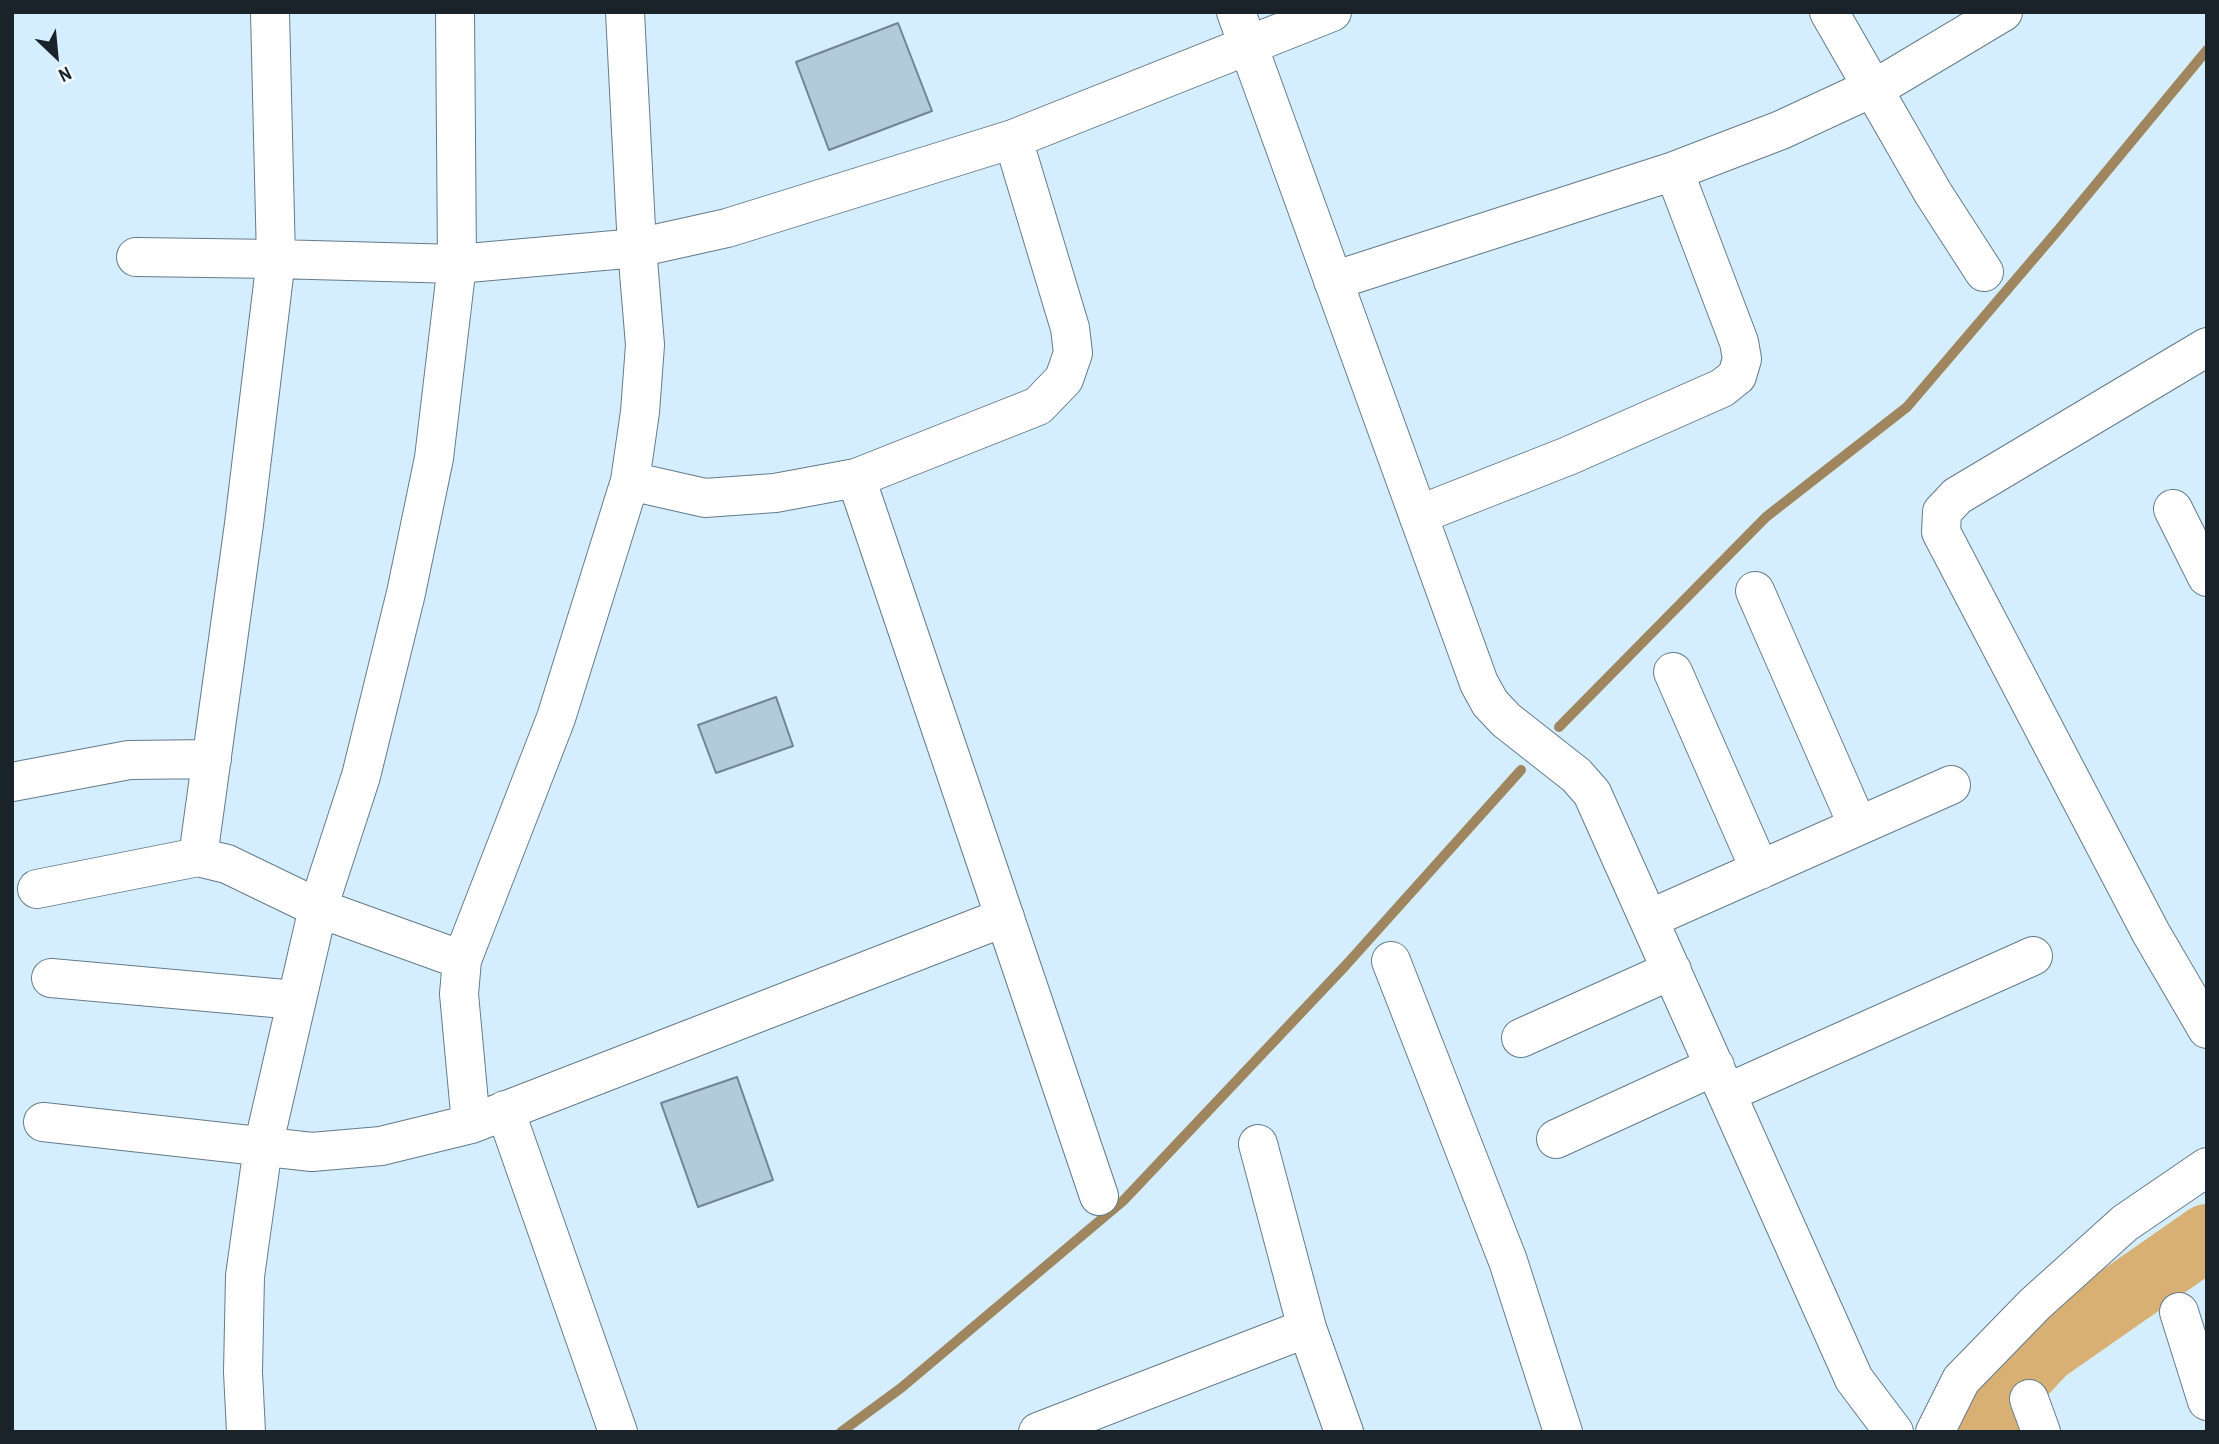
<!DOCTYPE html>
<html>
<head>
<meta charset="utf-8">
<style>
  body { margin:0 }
  #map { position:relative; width:2219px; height:1444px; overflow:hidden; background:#d4eeff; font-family:"Archivo Narrow",sans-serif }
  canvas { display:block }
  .frame { position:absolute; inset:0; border:14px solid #192329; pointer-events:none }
  .north { position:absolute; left:21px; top:21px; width:70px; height:70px; -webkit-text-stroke:5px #f3f8fb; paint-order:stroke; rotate:154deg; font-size:19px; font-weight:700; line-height:28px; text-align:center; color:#192329 }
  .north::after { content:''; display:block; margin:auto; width:24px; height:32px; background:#192329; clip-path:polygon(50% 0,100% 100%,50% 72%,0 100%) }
</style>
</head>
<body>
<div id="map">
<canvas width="2219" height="1444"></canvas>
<div class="frame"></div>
<div class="north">N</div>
</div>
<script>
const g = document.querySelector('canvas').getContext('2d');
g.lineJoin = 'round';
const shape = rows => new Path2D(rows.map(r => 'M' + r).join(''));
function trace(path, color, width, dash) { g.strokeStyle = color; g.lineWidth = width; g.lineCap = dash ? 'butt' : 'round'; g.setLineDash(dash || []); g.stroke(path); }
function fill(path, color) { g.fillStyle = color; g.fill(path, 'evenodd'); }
const stream = shape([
  [1559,727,1766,517,1907,407,2059,229,2207,50],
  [841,1432,901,1388,1123,1201,1346,965,1521,770]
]);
const river = shape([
  [1980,1432,1997,1401,2045,1350,2207,1237]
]);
const building = shape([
  [898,23,932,111,829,150,796,62,898,23],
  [776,697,793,746,716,773,698,725,776,697],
  [737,1077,773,1180,698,1207,661,1103,737,1077]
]);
const minor = shape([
  [270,12,276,259,457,264,455,12],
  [1236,12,1479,683,1490,703,1506,720,1576,775,1592,793,1854,1379,1894,1432],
  [1829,12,1933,193,1984,272],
  [136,257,276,259,244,524,198,857],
  [1333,281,1674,171,1781,130,1891,79,2003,12],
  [2207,347,1957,496,1942,512,1941,532,2151,933,2207,1029],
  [856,478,1099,1196],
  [630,481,705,498,775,493,856,478,1038,406,1064,379,1073,353,1070,328,1013,139],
  [2173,509,2207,577],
  [1418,515,1568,456,1722,388,1737,376,1742,359,1739,342,1674,171],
  [1755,591,1858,826],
  [1673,672,1760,870],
  [12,782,129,760,212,759],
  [37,889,198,857,227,864,318,908,462,960],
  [1649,919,1951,785],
  [1391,961,1508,1261,1563,1432],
  [51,978,296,1000],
  [1521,1038,1672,970],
  [1727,1093,2033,956],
  [505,1110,618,1432],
  [43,1122,312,1152,381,1146,471,1124,1005,917],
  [471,1124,459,994,462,960,556,718,630,481,640,412,645,345,637,248,727,228,1013,139,1332,12],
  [1556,1139,1715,1066],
  [1258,1144,1307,1328,1344,1432],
  [2179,1312,2207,1401],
  [2029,1399,2041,1432],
  [246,1432,243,1372,245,1276,263,1147,318,908,361,776,406,593,434,458,457,264,637,248,625,12],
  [1038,1432,1307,1328],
  [1935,1432,1961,1380,2035,1304,2125,1223,2207,1167]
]);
trace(stream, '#9f865e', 10);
trace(river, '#d9b074', 66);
fill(building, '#b2cbdc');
trace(building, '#6d8594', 2);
trace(minor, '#647b8a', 40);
trace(minor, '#fff', 38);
</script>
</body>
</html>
